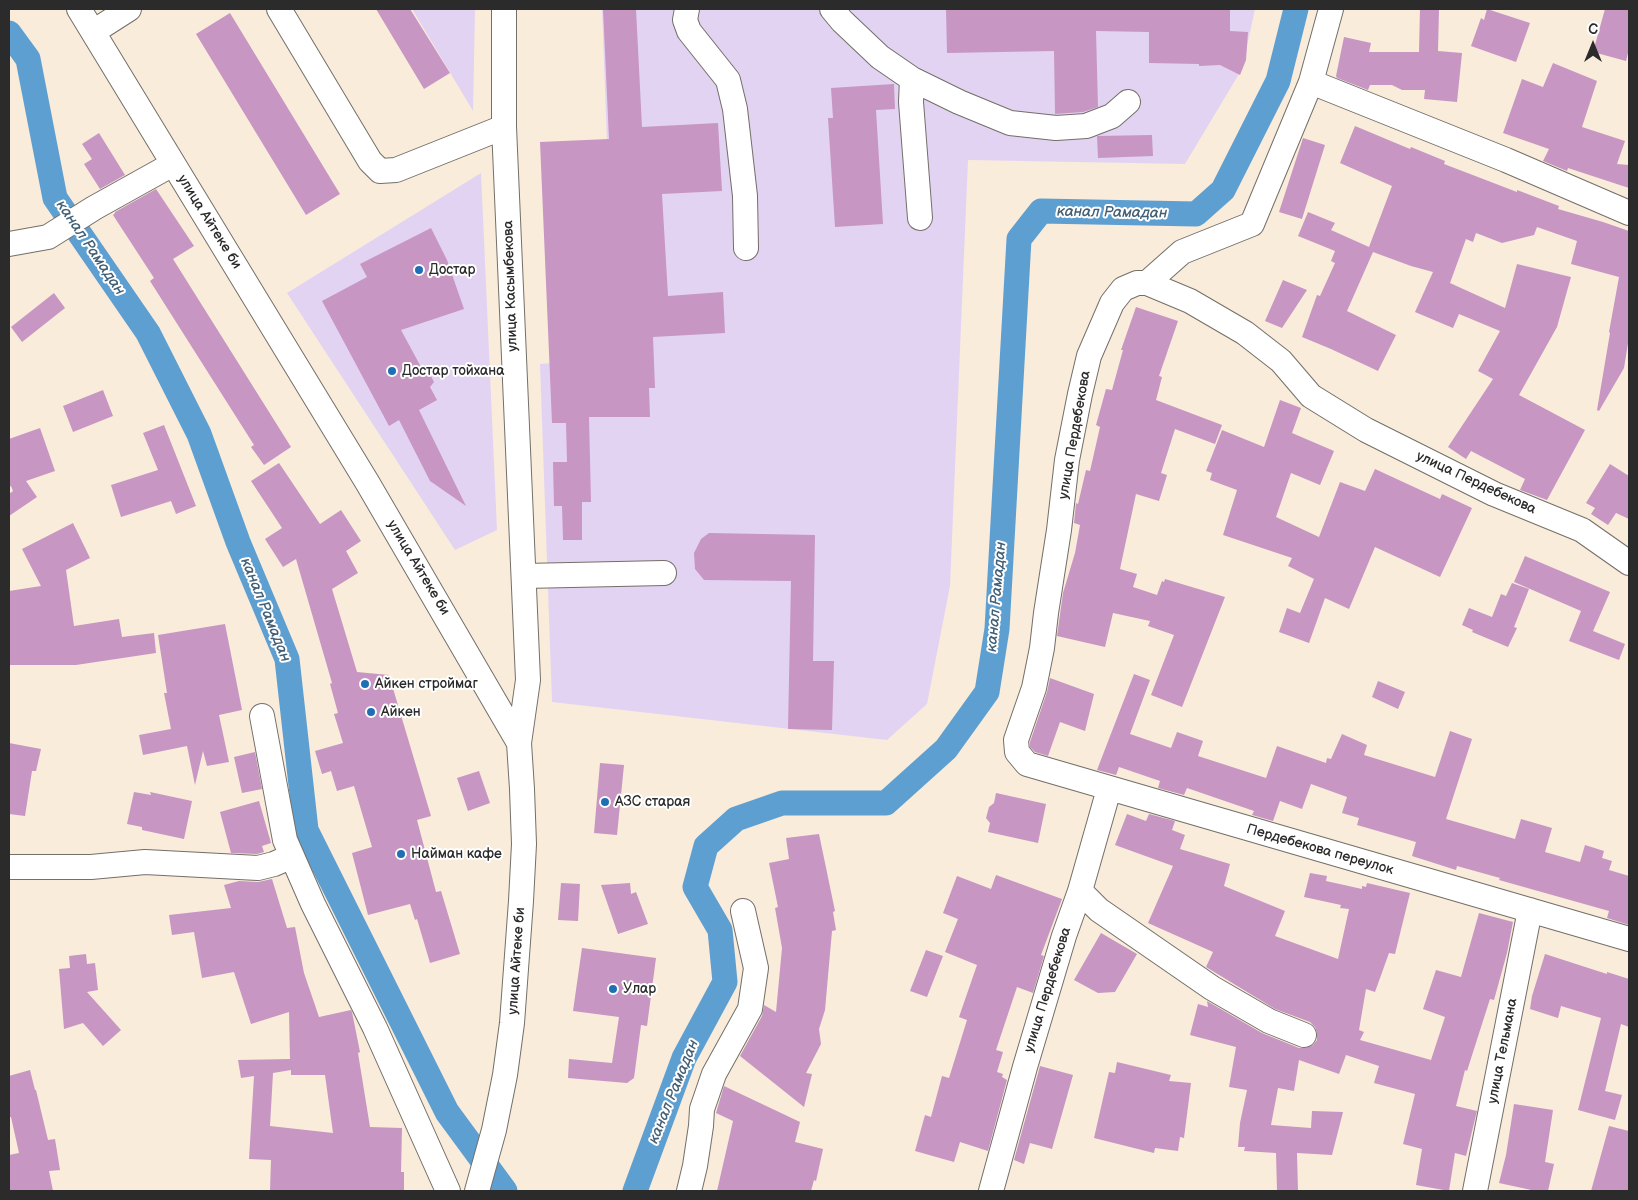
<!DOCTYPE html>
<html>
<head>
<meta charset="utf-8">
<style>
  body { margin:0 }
  #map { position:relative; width:1638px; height:1200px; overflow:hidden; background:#f9ecdb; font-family:"Balsamiq Sans",sans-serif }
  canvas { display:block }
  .frame { position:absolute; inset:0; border:10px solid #2b2b2b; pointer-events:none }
  .north { position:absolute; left:1568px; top:20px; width:50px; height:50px; -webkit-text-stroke:4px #fff; paint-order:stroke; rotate:0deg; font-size:14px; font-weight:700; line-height:20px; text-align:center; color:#2b2b2b }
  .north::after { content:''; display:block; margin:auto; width:18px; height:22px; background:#2b2b2b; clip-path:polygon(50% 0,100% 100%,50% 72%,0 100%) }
</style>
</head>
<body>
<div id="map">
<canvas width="1638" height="1200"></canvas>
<div class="frame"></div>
<div class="north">С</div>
</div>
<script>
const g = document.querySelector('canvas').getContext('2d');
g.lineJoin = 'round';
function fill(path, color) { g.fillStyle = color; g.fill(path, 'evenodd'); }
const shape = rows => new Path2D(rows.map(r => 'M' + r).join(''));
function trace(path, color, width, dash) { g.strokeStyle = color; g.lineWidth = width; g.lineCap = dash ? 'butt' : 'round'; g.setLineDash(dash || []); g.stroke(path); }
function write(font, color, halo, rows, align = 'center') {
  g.font = font + ' "Balsamiq Sans",sans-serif'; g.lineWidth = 4; g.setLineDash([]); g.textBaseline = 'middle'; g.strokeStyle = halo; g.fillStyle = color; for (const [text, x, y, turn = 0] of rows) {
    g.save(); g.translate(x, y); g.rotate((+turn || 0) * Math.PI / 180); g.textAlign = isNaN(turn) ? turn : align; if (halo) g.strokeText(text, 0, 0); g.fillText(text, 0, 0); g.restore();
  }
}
const built = shape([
  [412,9,475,9,473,111],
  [602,9,1255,9,1242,69,1185,164,968,160,950,586,927,704,887,740,552,702,540,364,615,358],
  [481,173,497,530,455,550,287,293]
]);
const canal = shape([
  [9,33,28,59,55,198,148,333,199,434,238,542,287,659,306,830,447,1112,505,1191],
  [635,1191,684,1058,725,982,720,930,695,887,706,846,736,819,782,803,886,803,946,749,987,692,997,629,1019,239,1041,211,1196,214,1223,190,1278,81,1296,9]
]);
const building = shape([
  [376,9,410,9,450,73,424,89],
  [603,9,636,9,642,127,718,123,722,191,662,194,668,296,723,292,725,333,653,337,655,388,649,388,650,417,589,417,591,502,582,502,582,540,563,540,562,506,554,506,553,462,567,462,566,423,552,423,540,142,609,139],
  [946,9,1230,9,1230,31,1248,32,1246,60,1240,75,1220,65,1199,66,1199,64,1149,63,1149,32,1096,31,1098,107,1083,112,1055,114,1054,51,947,53],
  [1420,9,1439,9,1438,51,1462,53,1457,102,1424,99,1425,90,1402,90,1392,85,1370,85,1368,90,1337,78,1336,76,1344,37,1371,43,1369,52,1419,52],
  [1487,9,1530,23,1516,62,1471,46,1481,18,1484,20],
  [1605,9,1629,9,1629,49,1626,61,1593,52],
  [230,13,340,194,306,215,196,34],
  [1553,63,1597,81,1582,127,1625,141,1617,164,1629,165,1629,188,1568,168,1567,171,1543,161,1549,149,1503,133,1522,79,1543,87],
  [894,84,895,109,876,110,883,224,835,227,828,118,833,118,831,88],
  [1355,126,1410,149,1411,147,1445,161,1444,164,1517,192,1517,190,1559,206,1558,209,1603,222,1629,231,1629,337,1624,368,1599,411,1597,410,1610,333,1609,332,1619,277,1571,264,1577,241,1537,227,1534,235,1502,243,1476,233,1473,242,1466,239,1450,283,1505,308,1517,264,1571,277,1557,327,1519,395,1585,430,1547,500,1520,490,1525,479,1471,451,1466,459,1448,447,1493,379,1478,371,1500,331,1459,314,1453,328,1415,312,1433,272,1411,266,1373,252,1347,311,1396,335,1378,371,1331,349,1302,337,1317,295,1320,296,1335,263,1331,261,1335,251,1298,236,1308,212,1335,223,1331,230,1369,247,1392,186,1340,163],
  [99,133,125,175,100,189,84,164,92,159,82,144],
  [1152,135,1153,156,1098,158,1097,136],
  [1303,138,1325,145,1302,219,1279,212],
  [156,189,194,246,173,259,291,447,264,465,251,447,254,445,150,281,154,278,113,215,115,213,115,212],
  [431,228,447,260,464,309,401,330,421,367,425,365,434,382,430,387,437,400,419,410,466,506,430,481,399,420,389,426,322,301,367,277,360,264],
  [1283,280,1307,290,1282,328,1265,321],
  [54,293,65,308,22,342,11,327],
  [1136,307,1178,321,1159,376,1162,377,1156,400,1222,425,1215,444,1175,429,1161,473,1167,475,1159,501,1136,494,1120,569,1137,574,1133,587,1157,595,1162,581,1164,582,1165,579,1225,597,1182,707,1151,695,1174,635,1148,626,1150,621,1113,613,1105,647,1057,636,1063,593,1075,553,1080,525,1074,523,1076,503,1078,504,1086,470,1090,471,1100,427,1096,425,1106,389,1112,390,1123,350,1121,350],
  [103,390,113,416,73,432,63,406],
  [1280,400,1301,408,1292,433,1334,451,1320,485,1291,473,1276,517,1319,537,1340,482,1365,491,1375,469,1440,499,1442,494,1472,508,1440,577,1375,547,1349,609,1325,598,1309,643,1279,632,1287,608,1300,613,1314,579,1288,566,1292,558,1223,535,1237,490,1210,480,1212,473,1206,471,1222,430,1264,447],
  [164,425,196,506,176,514,171,501,121,517,111,485,158,470,143,433],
  [40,428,55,471,26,481,37,497,9,516,9,494,13,491,11,486,9,487,9,439],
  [279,463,320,524,341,510,361,541,346,551,358,573,332,589,357,672,389,675,431,816,417,820,436,892,441,891,460,954,430,963,417,919,415,920,410,904,368,915,352,853,372,847,354,786,337,791,331,771,322,774,315,751,343,743,334,714,338,713,330,684,332,683,296,559,283,567,265,539,282,528,251,481],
  [1610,464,1629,476,1629,519,1616,513,1608,525,1591,514,1595,508,1586,503],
  [73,523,90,558,66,570,74,626,119,619,122,637,154,633,156,653,76,665,9,665,9,591,41,586,22,549],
  [709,533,815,535,813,661,834,661,832,730,788,729,791,581,704,580,695,569,694,553,701,539],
  [1525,556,1610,592,1593,631,1625,644,1619,660,1569,641,1581,611,1514,582],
  [1512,583,1529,589,1514,627,1517,628,1508,647,1472,632,1473,630,1462,625,1469,608,1492,617,1501,594,1506,596],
  [225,624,242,710,219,715,229,762,207,766,203,751,195,785,187,746,143,755,139,735,171,729,164,693,167,693,158,635],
  [1134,674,1150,680,1130,734,1171,748,1177,732,1203,741,1198,756,1266,778,1277,746,1326,763,1327,758,1331,759,1342,734,1367,745,1364,755,1435,777,1450,731,1472,739,1446,819,1515,839,1521,819,1552,828,1545,852,1580,862,1585,845,1604,851,1602,858,1612,861,1609,870,1629,876,1629,925,1607,918,1609,911,1499,880,1500,878,1457,866,1456,870,1412,856,1416,842,1357,825,1359,818,1342,813,1347,797,1311,784,1302,809,1280,801,1273,821,1252,815,1254,811,1187,788,1184,795,1158,788,1160,781,1119,767,1116,775,1097,770],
  [1050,678,1094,694,1085,731,1060,722,1048,756,1035,752,1030,747,1030,742,1047,692],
  [1378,681,1405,692,1398,709,1372,697],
  [9,743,41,749,36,771,32,771,25,816,9,814],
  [255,752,262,789,242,793,234,757],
  [600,763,624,765,617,835,594,833],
  [479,771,490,803,468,811,457,778],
  [134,792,151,795,150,792,192,801,184,839,142,830,142,827,127,824],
  [996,793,1046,804,1038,843,988,832,990,823,986,818,989,807,994,803],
  [259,801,271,843,262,846,264,852,257,854,231,853,220,812],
  [1127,814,1146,821,1149,814,1175,821,1172,830,1185,835,1180,849,1230,864,1224,886,1285,911,1275,936,1338,959,1349,909,1340,908,1341,905,1304,897,1310,873,1327,876,1326,881,1362,889,1362,886,1366,887,1367,883,1410,893,1395,954,1389,953,1375,992,1366,989,1359,1030,1364,1032,1360,1040,1431,1060,1445,1017,1423,1009,1436,970,1461,977,1479,913,1513,922,1507,953,1494,1000,1490,999,1467,1071,1465,1070,1456,1106,1477,1111,1466,1156,1455,1153,1449,1191,1416,1185,1422,1149,1403,1144,1415,1094,1374,1083,1379,1066,1346,1055,1339,1074,1299,1060,1294,1091,1278,1088,1271,1125,1311,1128,1312,1111,1343,1112,1332,1155,1297,1153,1298,1191,1277,1191,1276,1153,1244,1151,1245,1147,1238,1147,1240,1123,1247,1090,1229,1087,1236,1047,1190,1035,1198,1004,1208,1007,1207,1001,1262,1033,1299,1048,1306,1048,1313,1045,1317,1040,1317,1033,1315,1027,1310,1022,1275,1009,1206,967,1213,952,1148,923,1173,866,1115,845],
  [819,834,835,911,833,912,836,930,832,931,825,1010,819,1029,821,1044,806,1073,812,1074,804,1107,740,1056,762,1016,764,1005,776,1012,782,948,775,908,778,907,769,863,789,859,786,838],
  [996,875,1062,899,1041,955,1044,956,1033,993,1017,987,996,1050,1003,1052,997,1072,1003,1074,1002,1077,1007,1080,988,1151,960,1142,954,1162,915,1151,925,1115,931,1117,942,1076,949,1078,967,1020,959,1017,977,965,945,952,958,919,943,913,957,876,991,889],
  [272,879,287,928,295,927,304,973,319,1017,351,1010,352,1012,360,1052,358,1053,370,1127,402,1128,401,1172,404,1172,404,1190,270,1191,271,1160,249,1159,254,1076,241,1078,238,1060,290,1059,289,1012,251,1024,234,972,202,978,194,932,172,935,169,915,231,908,224,885,239,881,258,882],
  [291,1070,291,1075,325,1075,333,1133,270,1126,273,1073],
  [561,883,580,884,578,921,558,920],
  [630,883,631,894,636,892,648,924,618,934,601,885],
  [1101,933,1137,954,1115,992,1098,993,1074,980],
  [582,948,656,958,647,1026,641,1025,634,1078,627,1083,568,1078,569,1059,612,1063,619,1017,573,1011],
  [926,950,943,956,927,997,910,991],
  [86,954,87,964,95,963,98,990,87,992,121,1030,103,1046,83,1023,64,1029,59,969,70,968,69,956],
  [1545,954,1607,974,1607,972,1629,979,1629,1027,1621,1024,1605,1091,1622,1095,1615,1120,1578,1110,1601,1018,1561,1006,1558,1018,1530,1009,1532,996],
  [1117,1062,1171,1075,1169,1081,1191,1083,1184,1138,1180,1137,1178,1151,1155,1148,1154,1153,1094,1138,1109,1072,1115,1073],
  [1040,1066,1073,1075,1052,1149,1030,1143,1024,1164,1014,1160],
  [30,1070,35,1090,36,1090,48,1140,55,1139,60,1170,49,1171,53,1191,9,1191,9,1155,19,1153,11,1117,9,1117,9,1076],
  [724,1086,800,1122,795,1142,823,1149,816,1181,814,1180,811,1191,717,1191,733,1121,716,1113],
  [1514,1104,1553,1110,1545,1162,1554,1164,1548,1191,1536,1191,1499,1183,1506,1155],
  [1609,1126,1629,1131,1629,1191,1591,1191]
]);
const minor = shape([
  [79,9,367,482,519,743,522,789,524,844,521,901,512,1023,505,1075,494,1130,477,1191],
  [279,9,370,161,380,171,396,170,504,127],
  [504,9,504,127,528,680,519,743],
  [687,9,685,20,689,31,728,80,735,109,745,196,746,248],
  [832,9,842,21,880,57,912,79,959,102,1010,123,1056,128,1086,126,1112,116,1128,102],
  [93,32,129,9],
  [912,79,911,102,920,218],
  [1311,82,1506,160,1629,213],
  [9,244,48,237,94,208,173,164],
  [1147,283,1182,252,1252,224,1311,82,1331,9],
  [1629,563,1582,530,1494,494,1366,430,1311,396,1281,361,1245,333,1190,301,1147,283,1137,283,1123,289,1112,303,1089,356,1080,394,1067,460,1059,530,1046,613,1042,648,1034,688,1016,740,1017,752,1027,764,1629,939],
  [524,576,664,573],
  [262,716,285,840,313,904,375,1028,448,1191],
  [9,867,91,867,145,862,258,868,274,864,292,856],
  [1080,891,1099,910,1212,988,1269,1021,1304,1035],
  [689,1191,695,1166,701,1126,702,1109,714,1074,750,1009,756,968,743,911],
  [991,1191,1025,1067,1064,936,1080,891,1109,789],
  [1475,1191,1530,910]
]);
const markers = [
  [419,270,5,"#1f6fb2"],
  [392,371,5,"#1f6fb2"],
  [365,684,5,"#1f6fb2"],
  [371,712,5,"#1f6fb2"],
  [605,802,5,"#1f6fb2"],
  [401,854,5,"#1f6fb2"],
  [613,989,5,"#1f6fb2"]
];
const streetNames = [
  ["улица Айтеке би",209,222,58],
  ["улица Касымбекова",511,286,-92],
  ["улица Пердебекова",1075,435,-80],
  ["улица Пердебекова",1476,483,25],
  ["улица Айтеке би",418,568,59],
  ["Пердебекова переулок",1320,850,16],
  ["улица Айтеке би",517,961,-86],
  ["улица Пердебекова",1048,990,-73],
  ["улица Тельмана",1503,1051,-79]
];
const poiNames = [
  ["Достар",429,270],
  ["Достар тойхана",402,371],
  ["Айкен строймаг",375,684],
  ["Айкен",381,712],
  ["АЗС старая",615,802],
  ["Найман кафе",411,854],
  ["Улар",623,989]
];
const waterNames = [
  ["канал Рамадан",1112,213,1],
  ["канал Рамадан",90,248,56],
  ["канал Рамадан",997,597,-85],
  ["канал Рамадан",265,610,68],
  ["канал Рамадан",674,1092,-68]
];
fill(built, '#e3d3f2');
trace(canal, '#5e9fd1', 25);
fill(building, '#c796c3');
trace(minor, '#736f69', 26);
trace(minor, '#fff', 24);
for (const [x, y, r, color] of markers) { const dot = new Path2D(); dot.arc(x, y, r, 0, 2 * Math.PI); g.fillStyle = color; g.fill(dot); trace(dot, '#fff', 2); }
write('14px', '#2b2b2b', '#fff', streetNames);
write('14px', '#2b2b2b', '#fff', poiNames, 'left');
write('italic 15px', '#425f76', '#fff', waterNames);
</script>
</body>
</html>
